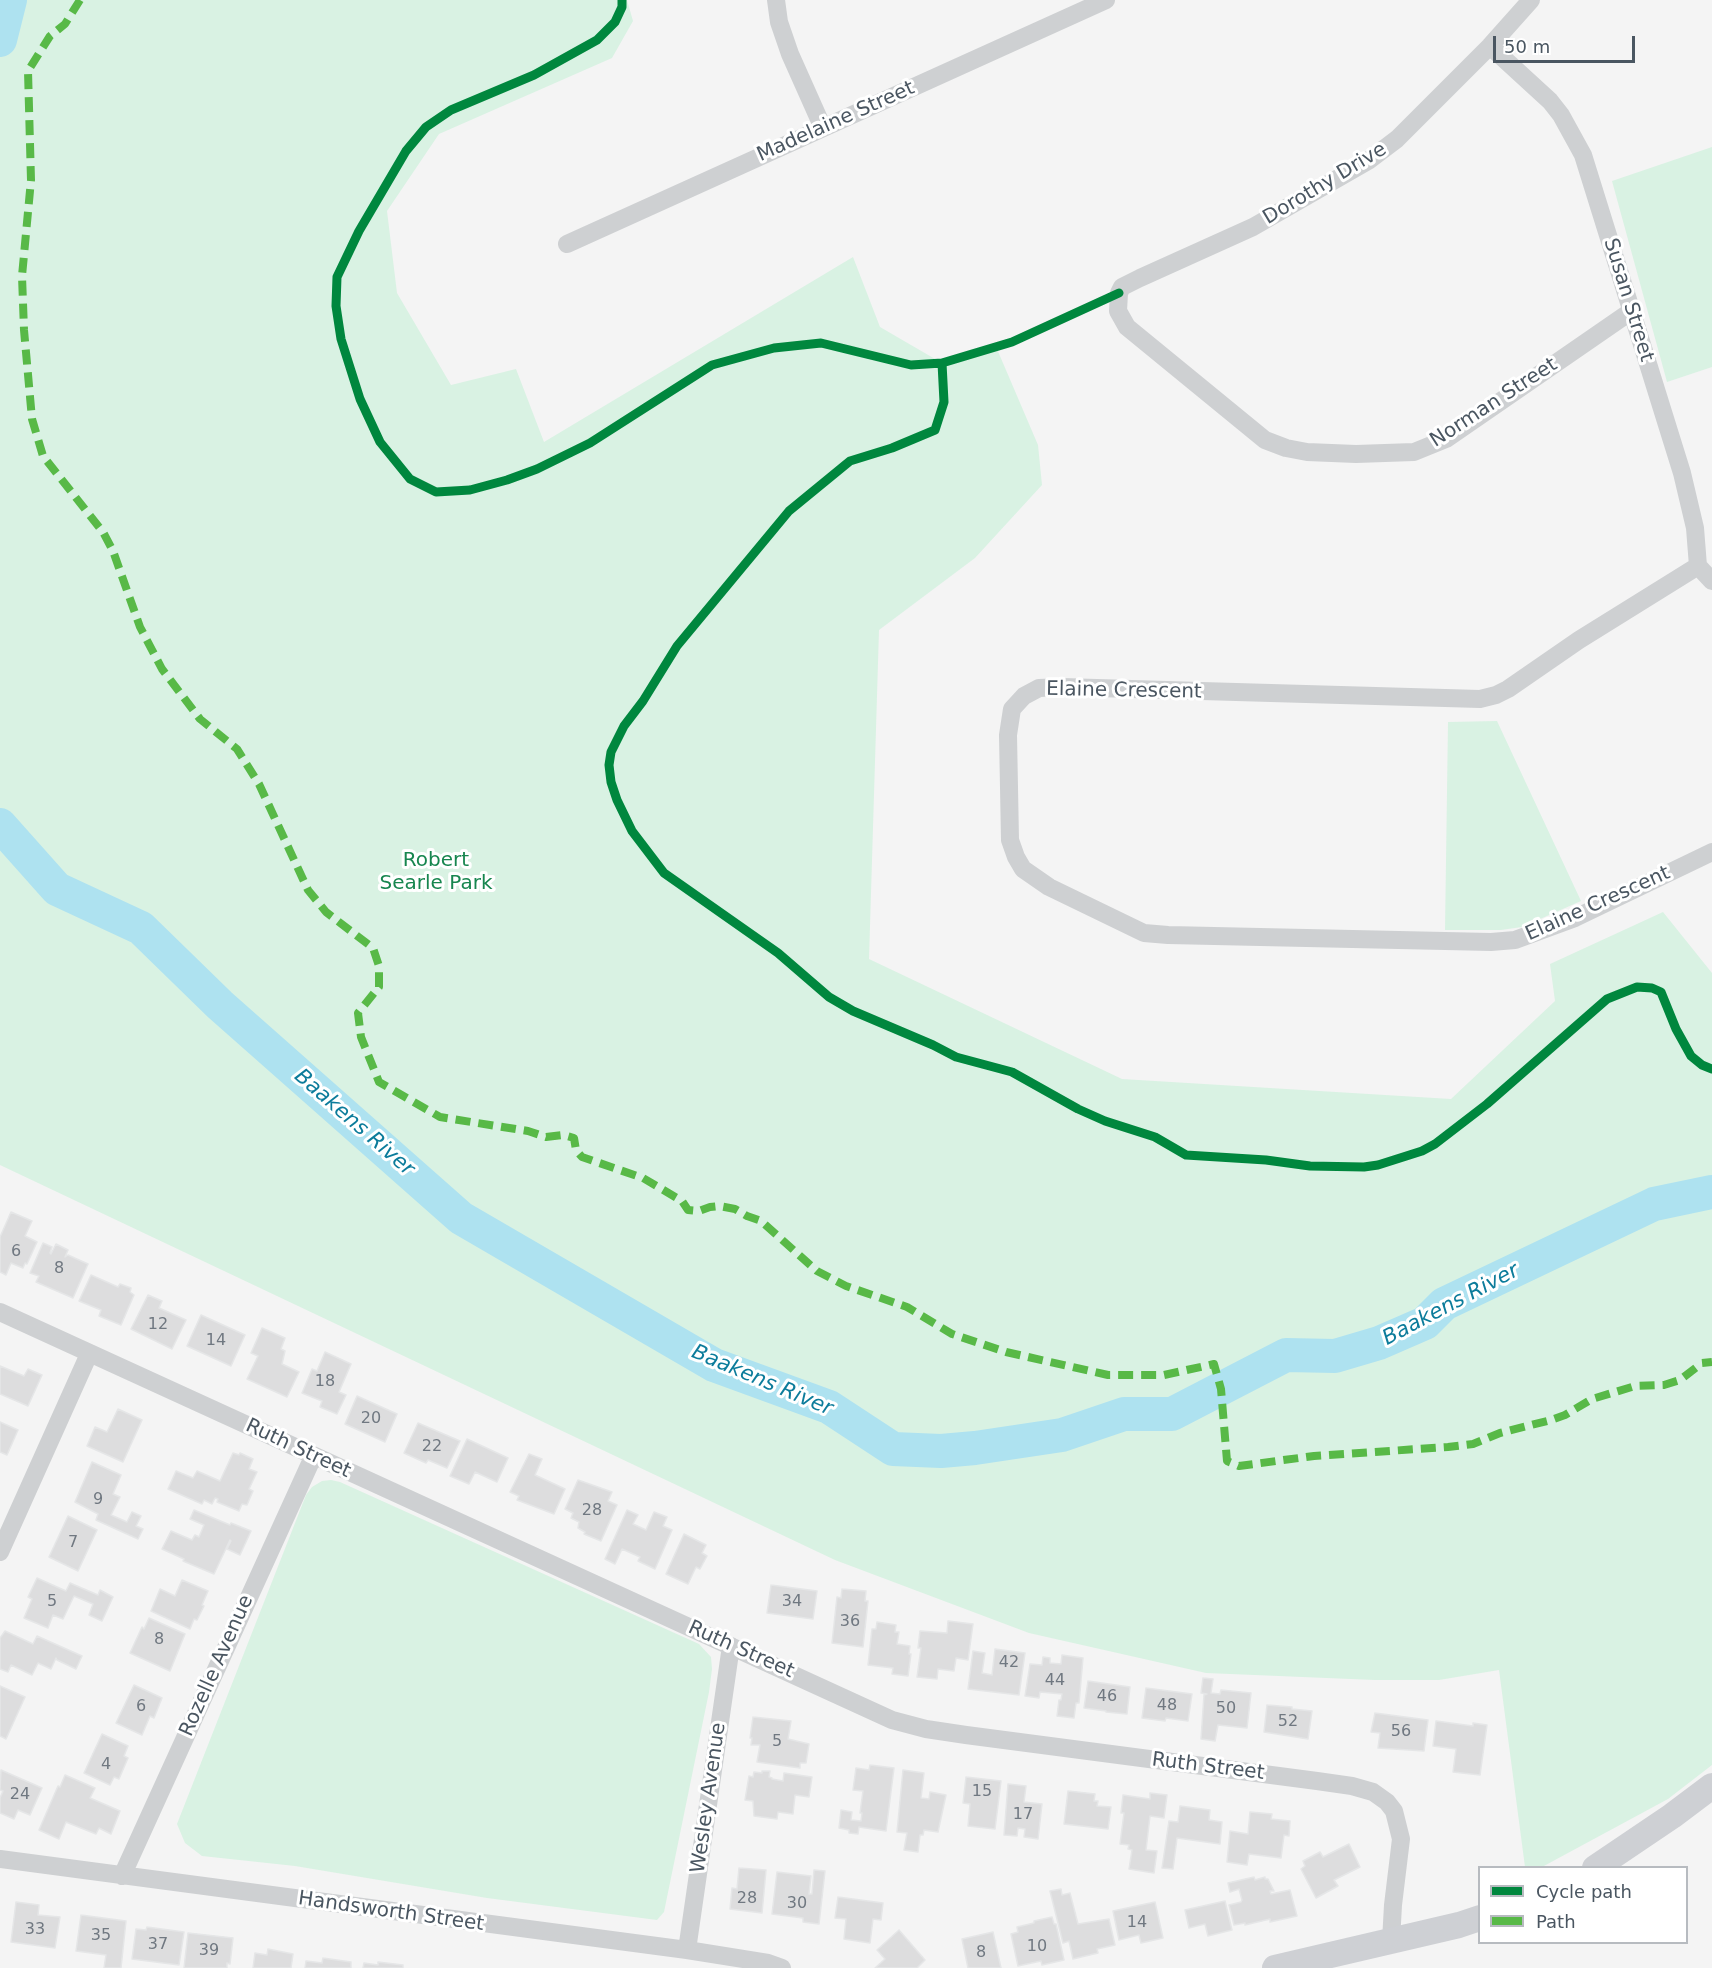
<!DOCTYPE html>
<html>
<head>
<meta charset="utf-8">
<style>
  body { margin:0 }
  #map { position:relative; width:1712px; height:1968px; overflow:hidden; background:#f4f4f4; font-family:"DejaVu Sans",sans-serif }
  canvas { display:block }
  .legend { position:absolute; left:1478px; top:1866px; width:210px; height:78px; box-sizing:border-box; background:#fff; border:2px solid #b7bbc0; margin:0; padding:8px 10px; list-style:none; font-size:18px; color:#4a5661 }
  .legend li { display:flex; align-items:center; gap:12px; height:30px }
  .legend b { width:30px; border:2px solid #b7bbc0 }
  .scale { position:absolute; left:1493px; top:36px; width:142px; height:27px; box-sizing:border-box; border:3px solid #4a5661; border-top:0; padding-left:8px; font-size:18px; line-height:21px; white-space:nowrap; color:#4a5661; -webkit-text-stroke:4px #fff; paint-order:stroke }
</style>
</head>
<body>
<div id="map">
<canvas width="1712" height="1968"></canvas>
<ul class="legend">
<li><b style="height:8px;background:#00873e"></b>Cycle path</li>
<li><b style="height:8px;background:#58b947"></b>Path</li>
</ul>
<div class="scale">50 m</div>
</div>
<script>
const g = document.querySelector('canvas').getContext('2d');
g.lineJoin = 'round';
function fill(path, color) { g.fillStyle = color; g.fill(path, 'evenodd'); }
const shape = rows => new Path2D(rows.map(r => 'M' + r).join(''));
function trace(path, color, width, dash) { g.strokeStyle = color; g.lineWidth = width; g.lineCap = dash ? 'butt' : 'round'; g.setLineDash(dash || []); g.stroke(path); }
function write(font, color, halo, rows, align = 'center') {
  g.font = font + ' "DejaVu Sans",sans-serif'; g.lineWidth = 6; g.setLineDash([]); g.textBaseline = 'middle'; g.strokeStyle = halo; g.fillStyle = color; for (const [text, x, y, turn = 0] of rows) {
    g.save(); g.translate(x, y); g.rotate((+turn || 0) * Math.PI / 180); g.textAlign = isNaN(turn) ? turn : align; if (halo) g.strokeText(text, 0, 0); g.fillText(text, 0, 0); g.restore();
  }
}
const green = shape([
  [0,0,627,0,633,21,612,58,439,134,387,211,397,293,451,385,516,369,544,442,853,257,880,327,942,363,997,349,1038,445,1042,485,975,558,879,630,869,959,1122,1079,1451,1099,1555,1001,1550,964,1663,912,1712,973,1712,1765,1668,1799,1542,1867,1525,1867,1499,1670,1439,1680,1375,1680,1206,1673,1029,1633,835,1560,0,1165],
  [1712,147,1712,367,1667,382,1612,181],
  [1497,721,1581,901,1522,927,1501,930,1445,930,1448,722],
  [331,1480,340,1482,699,1644,711,1657,712,1669,709,1692,664,1912,657,1920,487,1898,295,1866,202,1856,185,1843,177,1824,306,1495,312,1487,322,1481]
]);
const river = shape([
  [0,40,10,0],
  [0,825,57,889,141,928,220,1005,461,1218,714,1365,829,1407,893,1449,941,1451,975,1448,1062,1435,1124,1414,1172,1414,1286,1355,1335,1356,1379,1343,1425,1323,1444,1304,1654,1204,1712,1192]
]);
const building = shape([
  [11,1212,32,1221,25,1236,37,1242,27,1264,25,1263,23,1268,11,1263,6,1275,0,1272,0,1237,11,1212],
  [43,1243,52,1247,50,1253,51,1254,56,1244,68,1250,65,1257,68,1255,88,1264,73,1298,36,1282,39,1276,30,1273,43,1243],
  [91,1275,118,1287,120,1284,131,1288,130,1292,134,1295,121,1325,99,1316,101,1310,79,1301,91,1275],
  [148,1295,162,1301,159,1308,186,1320,172,1349,131,1329,148,1295],
  [201,1315,245,1335,231,1366,187,1346,201,1315],
  [262,1328,285,1338,281,1349,285,1351,282,1364,299,1372,287,1397,247,1379,258,1356,251,1353,262,1328],
  [325,1352,351,1364,339,1392,346,1395,337,1414,320,1407,322,1401,302,1393,312,1369,317,1371,325,1352],
  [0,1366,24,1376,28,1369,42,1375,28,1406,0,1394,0,1366],
  [357,1396,397,1414,385,1442,345,1424,357,1396],
  [118,1409,142,1420,123,1462,87,1446,95,1427,107,1432,118,1409],
  [0,1422,18,1430,7,1455,0,1452,0,1422],
  [418,1423,460,1441,447,1468,428,1460,426,1463,404,1453,418,1423],
  [467,1439,508,1458,497,1482,475,1472,469,1484,450,1476,467,1439],
  [233,1453,239,1455,240,1453,253,1459,249,1469,257,1472,249,1489,253,1491,247,1505,242,1504,239,1511,217,1502,218,1499,215,1498,212,1504,204,1500,202,1504,168,1489,176,1471,193,1478,197,1471,220,1481,233,1453],
  [529,1454,542,1459,535,1475,565,1489,554,1514,517,1500,519,1496,510,1492,529,1454],
  [92,1462,121,1475,113,1494,120,1497,111,1515,127,1522,132,1512,141,1516,136,1526,143,1529,138,1539,96,1520,98,1514,75,1502,92,1462],
  [578,1480,612,1492,608,1501,617,1505,601,1541,584,1534,585,1532,578,1528,579,1522,571,1518,573,1513,565,1509,578,1480],
  [194,1510,230,1525,231,1523,251,1531,240,1555,227,1549,231,1541,230,1540,214,1574,183,1561,184,1559,162,1549,171,1531,192,1540,195,1535,199,1537,204,1525,190,1519,194,1510],
  [627,1510,638,1515,633,1524,646,1530,654,1512,667,1517,663,1526,672,1530,655,1569,638,1561,640,1557,622,1549,615,1564,605,1559,627,1510],
  [68,1516,97,1530,78,1571,49,1557,68,1516],
  [684,1534,706,1545,702,1553,707,1556,700,1569,696,1567,688,1584,666,1574,684,1534],
  [37,1578,66,1591,70,1583,98,1595,100,1590,113,1597,102,1621,89,1615,93,1604,74,1596,63,1619,53,1615,48,1628,24,1618,32,1599,28,1597,37,1578],
  [182,1580,208,1591,202,1605,204,1606,197,1620,194,1619,190,1629,151,1611,160,1589,175,1596,182,1580],
  [771,1585,817,1591,813,1619,767,1613,771,1585],
  [842,1589,866,1591,865,1601,868,1601,863,1647,832,1643,837,1597,841,1598,842,1589],
  [149,1618,185,1634,170,1671,130,1653,142,1627,144,1629,149,1618],
  [948,1621,973,1624,968,1660,956,1658,954,1671,938,1669,937,1679,917,1677,921,1648,918,1648,920,1631,947,1633,948,1621],
  [877,1622,896,1625,895,1632,899,1632,897,1644,910,1646,909,1654,911,1654,908,1676,892,1674,893,1668,868,1665,872,1629,876,1629,877,1622],
  [5,1631,33,1644,37,1636,82,1656,76,1669,57,1660,56,1658,51,1669,38,1663,32,1675,11,1665,8,1672,0,1669,0,1638,5,1631],
  [995,1649,1025,1653,1019,1695,968,1689,973,1651,985,1653,982,1673,992,1675,995,1649],
  [1062,1655,1083,1658,1079,1703,1076,1703,1074,1718,1057,1716,1059,1700,1061,1700,1062,1694,1040,1692,1039,1698,1025,1696,1030,1664,1042,1665,1043,1657,1050,1658,1050,1663,1061,1664,1062,1655],
  [1203,1678,1213,1679,1211,1693,1220,1694,1221,1690,1251,1693,1247,1728,1218,1725,1215,1741,1201,1739,1204,1695,1207,1694,1201,1693,1203,1678],
  [1088,1681,1130,1687,1127,1714,1106,1712,1106,1711,1084,1708,1088,1681],
  [134,1685,162,1698,154,1718,150,1716,142,1735,116,1723,134,1685],
  [0,1686,25,1697,6,1739,0,1736,0,1686],
  [1146,1688,1192,1694,1188,1721,1166,1718,1165,1721,1142,1718,1146,1688],
  [1267,1705,1292,1707,1292,1709,1312,1711,1308,1739,1264,1732,1267,1705],
  [1375,1713,1428,1720,1424,1751,1378,1748,1380,1733,1371,1732,1375,1713],
  [753,1717,791,1721,788,1739,809,1744,806,1763,800,1763,800,1768,757,1762,760,1745,751,1745,752,1738,750,1738,753,1717],
  [1436,1721,1473,1726,1473,1723,1487,1725,1480,1775,1453,1772,1456,1749,1433,1746,1436,1721],
  [102,1734,128,1746,124,1756,128,1758,119,1779,114,1777,110,1785,84,1773,102,1734],
  [870,1765,894,1768,886,1831,859,1827,858,1834,849,1833,849,1830,839,1828,841,1810,852,1812,851,1820,861,1821,862,1813,860,1813,863,1791,853,1790,856,1768,869,1770,870,1765],
  [1,1770,42,1788,30,1815,18,1810,14,1819,0,1813,0,1798,3,1791,0,1790,1,1770],
  [903,1770,924,1773,921,1798,929,1799,930,1792,946,1795,938,1832,924,1830,923,1835,920,1835,918,1852,904,1850,907,1833,897,1832,903,1770],
  [762,1771,770,1771,769,1777,772,1778,772,1779,783,1781,784,1773,812,1777,809,1797,795,1795,793,1814,778,1812,777,1819,754,1816,753,1801,745,1800,749,1776,753,1777,754,1772,762,1773,762,1771],
  [65,1775,95,1788,90,1798,120,1811,111,1834,99,1828,96,1834,66,1822,59,1839,39,1830,58,1786,60,1787,65,1775],
  [966,1777,1001,1781,995,1829,968,1826,970,1804,963,1803,966,1777],
  [1008,1784,1026,1786,1024,1802,1042,1804,1038,1839,1024,1837,1025,1829,1018,1828,1017,1836,1004,1835,1008,1784],
  [1068,1791,1095,1794,1094,1801,1098,1801,1097,1806,1111,1807,1108,1829,1064,1824,1068,1791],
  [1150,1793,1167,1795,1164,1818,1150,1816,1146,1850,1157,1851,1154,1873,1129,1869,1132,1850,1128,1849,1129,1845,1120,1844,1124,1813,1121,1813,1123,1795,1150,1799,1150,1793],
  [1180,1806,1210,1810,1209,1820,1222,1822,1220,1844,1177,1838,1173,1869,1162,1868,1169,1821,1178,1822,1180,1806],
  [1250,1812,1272,1814,1271,1819,1290,1821,1289,1836,1284,1835,1281,1858,1249,1854,1247,1865,1227,1862,1230,1831,1248,1834,1250,1812],
  [1349,1844,1360,1867,1334,1880,1338,1886,1316,1898,1301,1869,1305,1866,1303,1861,1320,1852,1323,1857,1349,1844],
  [739,1868,766,1870,762,1913,730,1909,732,1888,737,1889,739,1868],
  [814,1870,825,1871,819,1924,803,1922,803,1918,772,1914,777,1872,811,1876,809,1894,812,1894,814,1870],
  [1254,1877,1255,1880,1265,1877,1265,1879,1268,1879,1274,1891,1270,1891,1271,1894,1290,1890,1297,1916,1270,1922,1270,1919,1245,1925,1245,1923,1234,1925,1229,1905,1241,1902,1242,1900,1239,1889,1230,1892,1228,1883,1254,1877],
  [1061,1889,1062,1895,1070,1893,1078,1924,1109,1919,1115,1945,1097,1949,1098,1953,1073,1959,1069,1941,1063,1943,1050,1891,1061,1889],
  [838,1897,883,1903,881,1920,873,1919,870,1943,844,1939,846,1919,835,1918,838,1897],
  [1225,1901,1232,1930,1208,1936,1205,1924,1189,1928,1185,1910,1225,1901],
  [16,1902,39,1905,38,1915,60,1917,55,1948,11,1942,16,1902],
  [1155,1902,1163,1938,1141,1943,1139,1935,1119,1940,1113,1911,1155,1902],
  [81,1915,126,1921,121,1968,104,1968,106,1955,76,1951,81,1915],
  [1052,1917,1054,1924,1056,1924,1064,1960,1042,1965,1041,1961,1018,1966,1011,1934,1018,1932,1017,1927,1034,1923,1034,1921,1052,1917],
  [147,1927,184,1932,179,1965,132,1959,136,1929,146,1930,147,1927],
  [899,1930,925,1960,917,1968,875,1968,885,1959,877,1950,899,1930],
  [993,1932,1001,1968,968,1968,962,1939,993,1932],
  [188,1933,233,1938,230,1964,227,1963,227,1968,184,1968,188,1933],
  [268,1949,293,1954,291,1968,253,1968,255,1953,267,1955,268,1949],
  [323,1958,351,1962,351,1968,305,1968,306,1961,322,1963,323,1958],
  [378,1962,403,1965,403,1968,363,1968,364,1963,378,1965,378,1962]
]);
const street = shape([
  [776,0,779,22,790,54,823,128],
  [1531,0,1490,46,1397,139,1368,161,1253,227,1140,278,1122,287,1119,293,1118,311,1127,327,1265,440,1286,448,1307,452,1356,454,1414,452,1446,439,1630,312],
  [1490,46,1550,101,1561,115,1583,155,1682,473,1695,528,1698,566,1712,581],
  [567,244,1106,0],
  [1698,566,1579,640,1508,689,1496,695,1480,699,1062,687,1039,688,1024,696,1012,709,1008,735,1010,840,1016,857,1023,869,1049,887,1144,933,1168,935,1491,942,1515,940,1575,918,1712,852],
  [0,1312,892,1720,926,1729,966,1735,1317,1781,1352,1786,1373,1792,1387,1802,1394,1811,1401,1839,1393,1905,1391,1941],
  [0,1552,89,1354],
  [0,1859,687,1950,768,1963,782,1968],
  [122,1876,313,1457],
  [687,1950,731,1646]
]);
const secondary = shape([
  [1595,1868,1672,1816,1712,1786],
  [1275,1968,1459,1925,1480,1918]
]);
const quiet = shape([
  [80,0,65,24,50,36,28,71,31,180,22,276,24,330,32,419,43,456,103,532,113,551,140,627,162,669,200,719,237,749,259,784,308,890,326,912,373,948,379,966,379,987,358,1013,361,1037,379,1082,440,1117,528,1131,546,1137,563,1135,574,1138,576,1150,582,1157,643,1178,682,1201,688,1210,699,1211,710,1207,719,1206,735,1209,747,1216,761,1221,817,1271,846,1286,907,1307,952,1334,1006,1352,1108,1375,1164,1375,1214,1364,1221,1389,1227,1461,1239,1466,1314,1456,1448,1447,1473,1444,1500,1433,1551,1420,1565,1415,1592,1399,1635,1386,1664,1385,1680,1380,1702,1363,1712,1362]
]);
const cycleway = shape([
  [622,0,622,7,615,22,597,40,534,75,451,110,426,127,406,151,359,231,337,277,336,306,341,339,360,399,380,442,410,479,436,492,470,490,507,480,537,469,590,443,712,365,774,348,821,343,911,365,942,363,1012,342,1119,293],
  [942,363,944,402,935,430,892,448,850,461,789,511,677,646,643,701,624,726,611,752,609,765,611,782,617,800,632,831,664,873,778,953,829,997,853,1011,933,1045,956,1057,1012,1072,1078,1109,1105,1121,1155,1137,1186,1155,1266,1160,1310,1166,1364,1167,1378,1165,1422,1151,1435,1144,1487,1104,1607,999,1637,987,1652,988,1661,992,1676,1029,1691,1056,1702,1065,1712,1069]
]);
const numberNames = [
  ["6",16,1252],
  ["8",59,1269],
  ["12",158,1325],
  ["14",216,1341],
  ["18",325,1382],
  ["20",371,1419],
  ["22",432,1447],
  ["9",98,1500],
  ["28",592,1511],
  ["7",73,1543],
  ["5",52,1602],
  ["34",792,1602],
  ["36",850,1622],
  ["8",159,1640],
  ["42",1009,1663],
  ["44",1055,1681],
  ["46",1107,1697],
  ["48",1167,1706],
  ["6",141,1707],
  ["50",1226,1709],
  ["52",1288,1722],
  ["56",1401,1732],
  ["5",777,1742],
  ["4",106,1765],
  ["15",982,1792],
  ["24",20,1795],
  ["17",1023,1815],
  ["28",747,1899],
  ["30",797,1904],
  ["14",1137,1923],
  ["33",35,1930],
  ["35",101,1936],
  ["37",158,1945],
  ["10",1037,1947],
  ["39",209,1951],
  ["8",981,1953]
];
const streetNames = [
  ["Madelaine Street",836,122,-24],
  ["Dorothy Drive",1325,184,-31],
  ["Susan Street",1628,300,73],
  ["Norman Street",1494,403,-33],
  ["Elaine Crescent",1124,691,1],
  ["Elaine Crescent",1598,904,-24],
  ["Ruth Street",298,1449,25],
  ["Ruth Street",741,1650,24],
  ["Rozelle Avenue",217,1666,-66],
  ["Ruth Street",1208,1767,7],
  ["Wesley Avenue",709,1798,-82],
  ["Handsworth Street",391,1912,8]
];
const parkNames = [
  ["Robert",436,861],
  ["Searle Park",436,884]
];
const waterNames = [
  ["Baakens River",354,1123,41],
  ["Baakens River",1451,1305,-28],
  ["Baakens River",762,1381,23]
];
fill(green, '#d9f2e3');
trace(river, '#aee2f0', 34);
fill(building, '#ddddde');
trace(building, '#e5e6e7', 1.5);
trace(street, '#ced0d2', 18);
trace(secondary, '#ced0d4', 26);
trace(quiet, '#58b947', 8, [15, 8]);
trace(cycleway, '#00873e', 9);
write('16px', '#707881', null, numberNames);
write('20px', '#4a5661', '#fff', streetNames);
write('20px', '#17864f', '#fff', parkNames);
write('italic 21px', '#0c7c9b', '#fff', waterNames);
</script>
</body>
</html>
